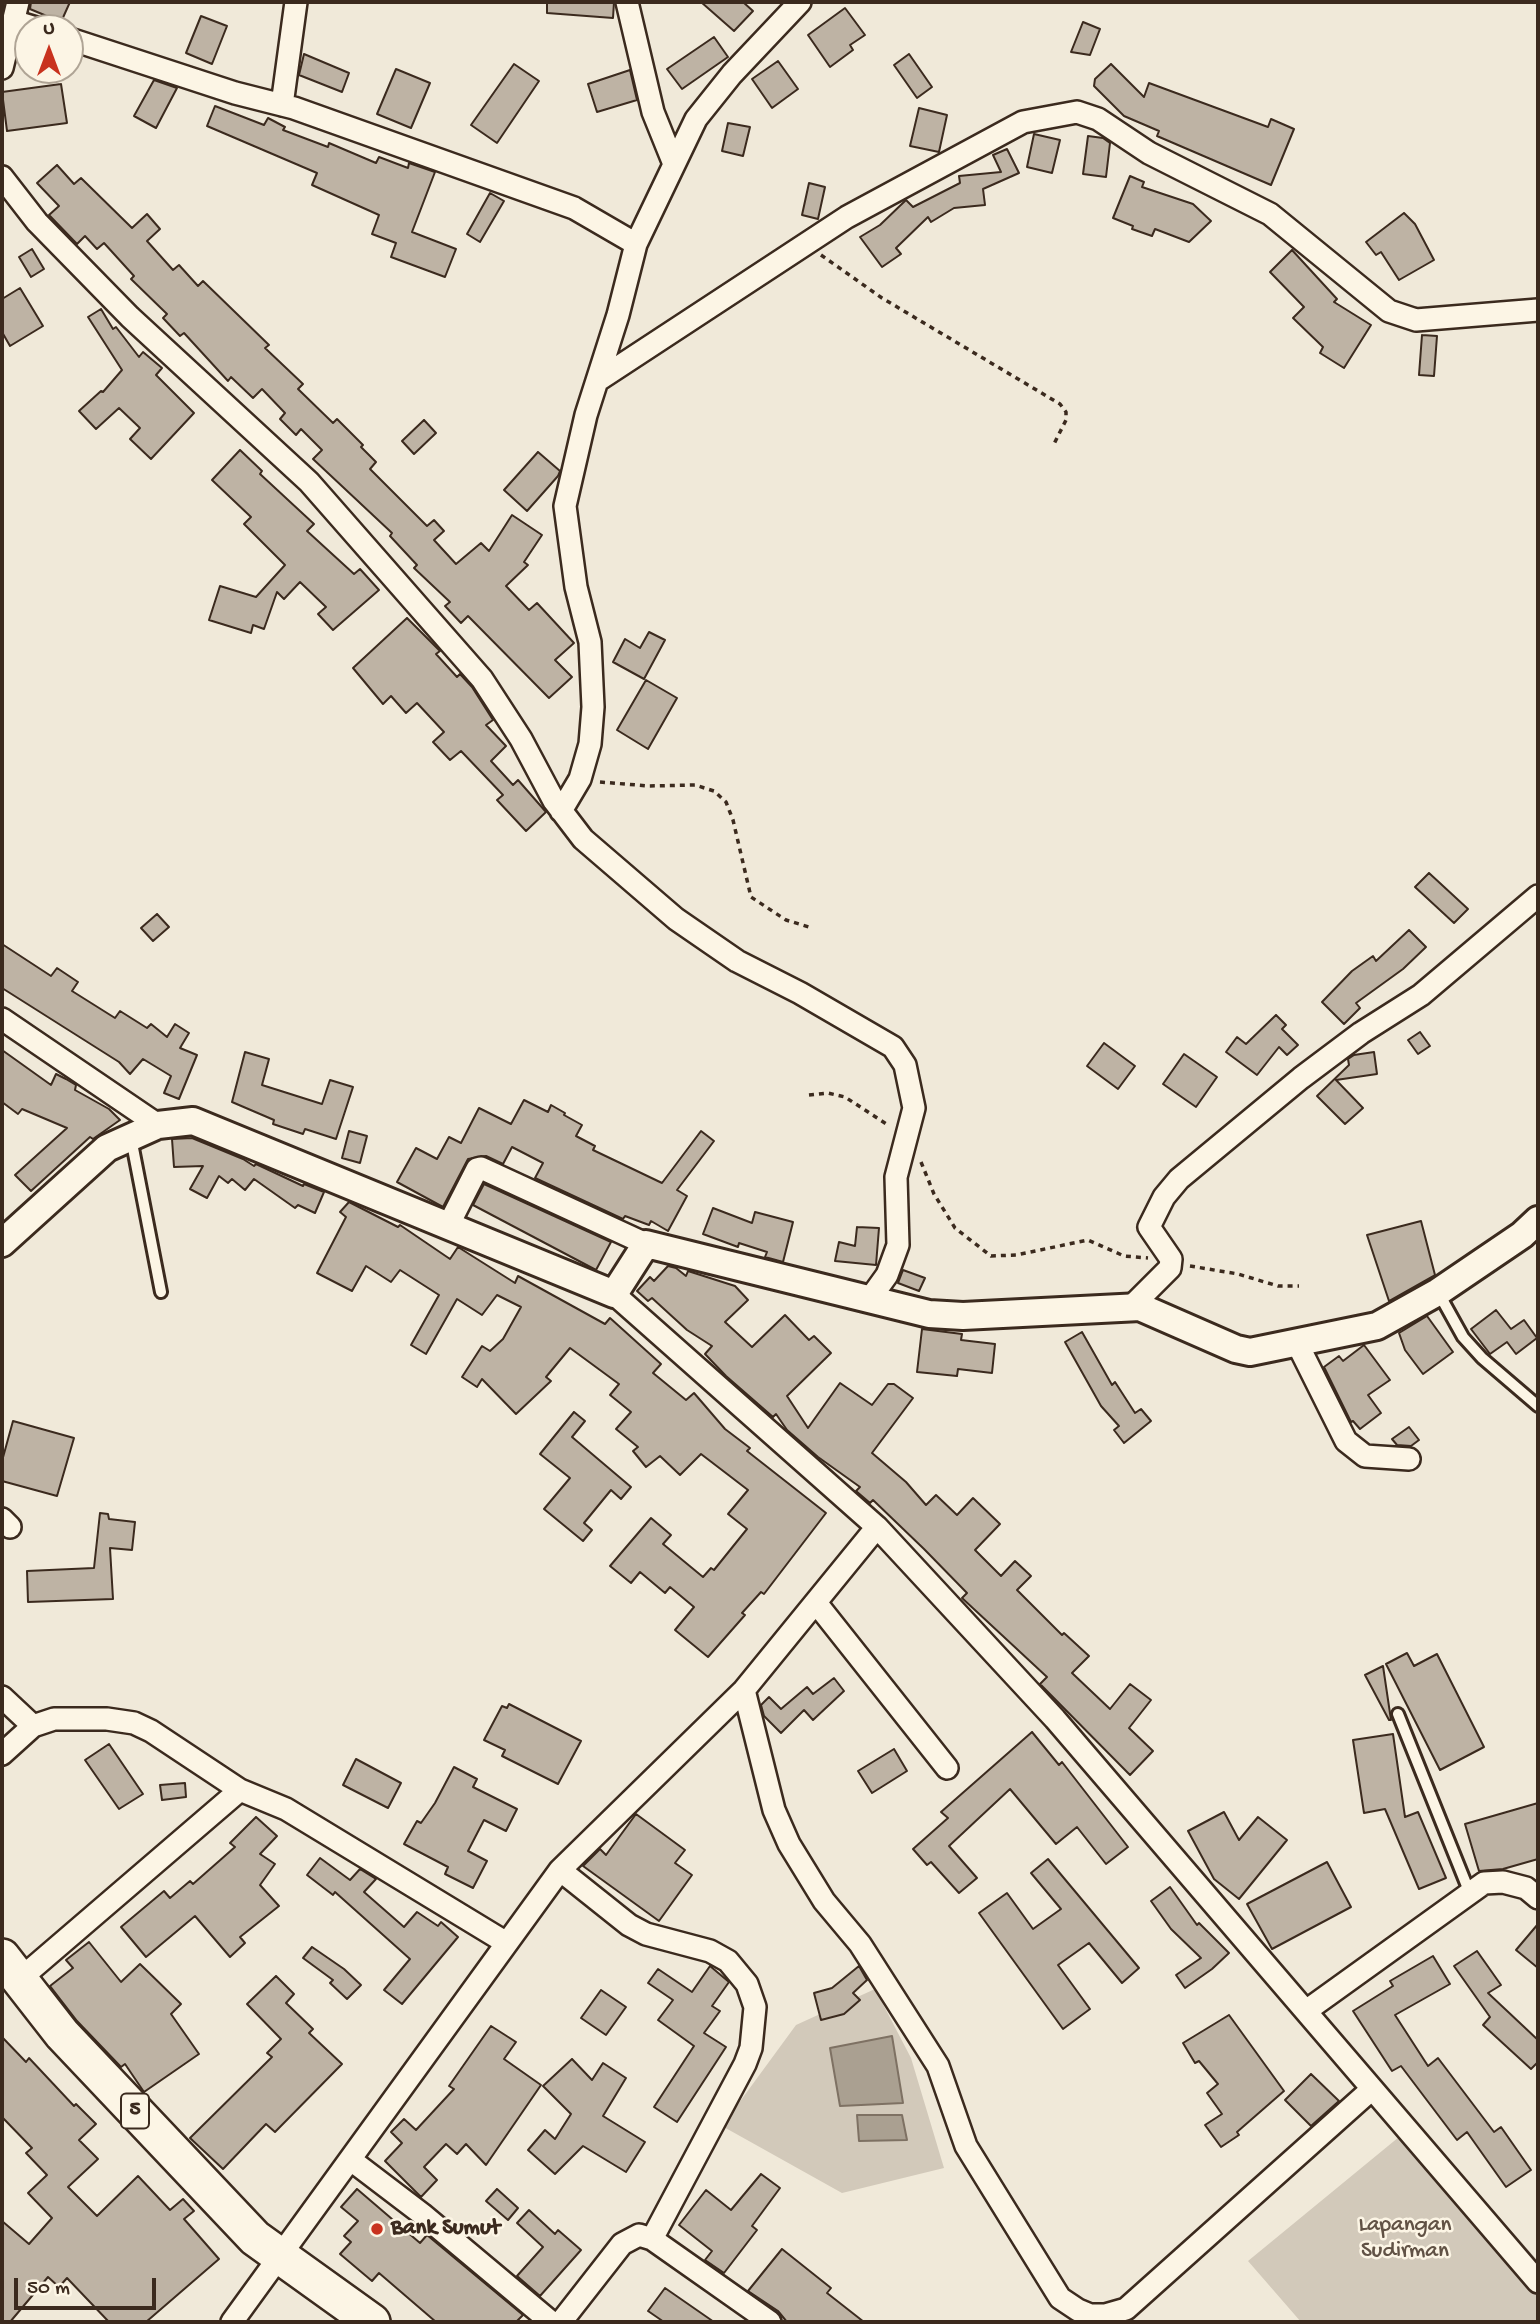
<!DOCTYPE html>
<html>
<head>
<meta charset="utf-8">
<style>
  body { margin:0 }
  #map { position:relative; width:1540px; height:2324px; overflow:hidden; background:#f0e9d9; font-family:"Gochi Hand",sans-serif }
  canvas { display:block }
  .frame { position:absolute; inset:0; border:4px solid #3b2a1e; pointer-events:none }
  .north { position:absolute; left:14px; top:14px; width:70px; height:70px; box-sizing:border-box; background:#fcf5e5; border:2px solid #afa495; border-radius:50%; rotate:0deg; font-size:19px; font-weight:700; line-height:28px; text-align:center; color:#3b2a1e }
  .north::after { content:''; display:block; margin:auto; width:24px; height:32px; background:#c8321e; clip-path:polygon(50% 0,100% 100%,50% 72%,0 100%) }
  .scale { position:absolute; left:14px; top:2278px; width:142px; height:32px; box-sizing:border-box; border:4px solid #3b2a1e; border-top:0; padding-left:9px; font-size:21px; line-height:24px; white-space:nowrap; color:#3b2a1e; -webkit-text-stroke:5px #fcf5e5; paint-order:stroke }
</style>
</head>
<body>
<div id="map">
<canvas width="1540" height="2324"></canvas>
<div class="frame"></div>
<div class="north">U</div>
<div class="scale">50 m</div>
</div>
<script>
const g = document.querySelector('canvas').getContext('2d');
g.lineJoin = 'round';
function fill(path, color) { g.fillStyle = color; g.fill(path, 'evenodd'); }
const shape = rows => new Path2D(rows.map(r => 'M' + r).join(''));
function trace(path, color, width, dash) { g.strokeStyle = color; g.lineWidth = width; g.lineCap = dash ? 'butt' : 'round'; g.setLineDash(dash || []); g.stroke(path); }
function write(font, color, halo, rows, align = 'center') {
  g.font = font + ' "Gochi Hand",sans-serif'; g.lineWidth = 5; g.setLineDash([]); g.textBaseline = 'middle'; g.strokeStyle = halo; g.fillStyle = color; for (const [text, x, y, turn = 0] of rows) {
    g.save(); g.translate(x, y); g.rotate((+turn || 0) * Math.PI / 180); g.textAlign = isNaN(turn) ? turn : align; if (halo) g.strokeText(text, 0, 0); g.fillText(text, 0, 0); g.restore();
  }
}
const green = shape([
  [875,1989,911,2058,944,2168,842,2193,722,2126,796,2025],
  [1416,2123,1538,2261,1538,2322,1301,2322,1248,2261]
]);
const water = shape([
  [892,2036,903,2103,840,2106,830,2048,892,2036],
  [857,2115,902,2115,907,2140,859,2141,857,2115]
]);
const building = shape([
  [31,2,70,2,61,22,30,9,31,2],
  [547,2,614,2,613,18,547,13,547,2],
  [701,2,743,2,753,11,734,31,701,2],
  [845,8,865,35,850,45,853,50,830,67,808,35,845,8],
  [201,16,227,26,212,64,186,53,201,16],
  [1083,22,1100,29,1090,55,1071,52,1083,22],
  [714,37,728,57,682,89,667,69,714,37],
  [304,54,349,73,342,92,299,75,304,54],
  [909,54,932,87,917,98,894,65,909,54],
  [778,61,798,89,772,108,752,79,778,61],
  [514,64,539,81,497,143,471,125,514,64],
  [1111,64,1144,97,1149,83,1268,127,1271,119,1294,129,1271,185,1157,136,1159,131,1124,116,1094,86,1095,79,1111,64],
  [396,69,430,83,411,128,377,114,396,69],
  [630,70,637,100,597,112,588,84,630,70],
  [154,80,177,88,156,128,134,116,154,80],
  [61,84,67,123,7,131,2,92,61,84],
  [215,106,264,125,268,118,285,127,283,130,328,147,329,143,376,163,379,157,408,168,409,163,435,172,412,232,456,249,445,277,391,257,396,243,372,234,379,215,312,185,317,173,207,126,215,106],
  [919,108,947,115,939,152,910,146,919,108],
  [728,123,750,127,743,156,722,151,728,123],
  [1034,134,1060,140,1052,173,1027,167,1034,134],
  [1088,136,1103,138,1110,143,1106,177,1083,174,1088,136],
  [1007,149,1019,173,983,189,985,205,954,208,931,222,928,217,896,248,901,254,882,267,860,237,880,225,906,200,913,207,960,183,959,176,1001,172,993,155,1007,149],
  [57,165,74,184,81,178,132,228,147,214,160,229,147,241,173,270,179,265,198,286,203,281,269,345,265,348,303,384,298,389,333,423,337,419,363,445,361,447,376,462,370,469,427,526,434,520,444,531,434,540,456,564,481,543,489,551,512,515,542,535,524,562,528,565,506,586,529,610,537,603,574,643,555,660,572,677,549,698,468,616,461,623,445,606,450,602,414,568,417,565,390,536,392,533,313,459,322,450,301,429,296,435,280,419,285,413,262,389,253,398,231,377,228,381,184,333,180,336,163,318,167,314,131,279,134,276,104,243,97,249,85,236,77,244,49,215,59,206,37,183,57,165],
  [1130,176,1144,182,1142,187,1193,204,1211,221,1189,242,1155,229,1152,236,1132,229,1133,226,1113,218,1130,176],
  [809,183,825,187,818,219,802,215,809,183],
  [490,193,504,201,480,242,467,234,490,193],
  [1404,213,1415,224,1434,260,1399,280,1381,252,1376,255,1366,242,1404,213],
  [32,249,44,269,31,277,19,257,32,249],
  [1292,250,1337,299,1334,302,1371,325,1344,368,1320,353,1323,347,1293,318,1304,307,1270,272,1292,250],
  [20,288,43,326,10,346,2,332,2,299,20,288],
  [101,309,113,329,116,327,139,357,143,352,162,368,156,375,194,413,151,459,130,439,140,428,119,408,96,429,79,411,101,391,103,392,122,370,88,317,101,309],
  [1422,335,1437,336,1434,376,1419,375,1422,335],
  [424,420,436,433,414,454,402,441,424,420],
  [240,450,262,471,260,474,314,524,307,531,354,574,360,569,379,590,333,630,318,614,326,607,300,582,284,599,277,592,264,629,253,625,251,633,209,620,220,586,256,597,285,565,244,524,251,517,212,480,240,450],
  [538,452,560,471,558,476,527,511,504,490,538,452],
  [407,618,440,651,436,654,457,677,460,674,472,687,493,720,486,725,506,746,491,761,513,785,518,780,546,812,526,831,497,800,503,795,461,751,450,760,433,742,444,732,417,703,406,713,391,696,383,704,353,668,407,618],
  [649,632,665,640,644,679,613,662,625,639,640,648,649,632],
  [646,680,677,698,648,749,617,730,646,680],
  [1429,873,1468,909,1454,923,1415,887,1429,873],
  [157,914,169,927,153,941,141,928,157,914],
  [1409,930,1426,947,1403,969,1356,1003,1360,1008,1344,1024,1322,1002,1352,971,1373,956,1376,961,1409,930],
  [2,944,51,976,57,968,78,982,72,991,115,1018,120,1011,147,1028,151,1024,167,1037,175,1024,189,1033,180,1048,197,1055,179,1099,164,1093,171,1076,143,1059,130,1074,119,1062,2,988,2,944],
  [1276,1015,1286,1025,1282,1029,1298,1045,1287,1055,1279,1047,1257,1075,1226,1052,1237,1037,1246,1044,1276,1015],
  [1420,1032,1430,1046,1418,1054,1408,1040,1420,1032],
  [1104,1043,1135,1066,1118,1089,1087,1066,1104,1043],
  [2,1050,51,1085,56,1074,66,1079,76,1085,75,1090,109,1109,120,1120,93,1139,90,1137,31,1191,15,1175,67,1128,22,1109,18,1114,2,1102,2,1050],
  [245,1052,269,1059,262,1085,322,1104,330,1080,353,1087,336,1139,305,1129,303,1134,273,1124,274,1120,232,1102,245,1052],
  [1374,1052,1377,1074,1336,1080,1363,1108,1345,1124,1317,1096,1349,1065,1348,1059,1354,1055,1374,1052],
  [1184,1054,1217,1077,1196,1107,1163,1084,1184,1054],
  [524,1100,548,1112,551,1105,565,1113,564,1115,582,1125,576,1136,595,1146,593,1150,662,1183,701,1131,714,1141,677,1190,687,1196,668,1231,651,1221,649,1225,625,1216,623,1219,535,1178,543,1163,512,1147,503,1164,486,1156,468,1159,443,1207,397,1182,416,1148,437,1159,449,1137,461,1143,479,1108,511,1124,524,1100],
  [349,1131,367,1136,360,1163,342,1158,349,1131],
  [192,1138,243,1159,254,1166,256,1164,303,1186,304,1184,324,1192,315,1213,298,1205,295,1208,254,1179,245,1190,232,1179,228,1183,219,1176,207,1198,190,1189,203,1166,174,1167,172,1139,192,1138],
  [484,1184,611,1242,596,1270,473,1205,484,1184],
  [349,1202,398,1227,400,1225,450,1259,458,1247,515,1283,518,1276,605,1324,610,1318,661,1364,653,1373,686,1400,694,1393,725,1429,750,1448,747,1451,826,1513,764,1594,761,1592,742,1613,745,1615,708,1657,675,1630,694,1607,670,1587,665,1593,640,1572,631,1583,610,1566,651,1518,671,1535,663,1544,703,1577,711,1568,714,1570,747,1529,728,1514,748,1490,701,1454,680,1475,660,1456,646,1467,633,1451,638,1447,616,1429,631,1412,610,1395,619,1384,570,1348,546,1377,551,1381,516,1414,482,1379,477,1387,462,1377,482,1346,490,1351,503,1339,521,1307,497,1295,482,1315,457,1299,426,1354,411,1345,439,1295,400,1270,391,1282,366,1266,352,1291,317,1273,346,1217,340,1212,349,1202],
  [713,1208,752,1223,755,1212,793,1222,783,1262,765,1257,767,1252,739,1243,738,1247,703,1234,713,1208],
  [1421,1221,1435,1275,1389,1301,1367,1235,1421,1221],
  [857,1227,879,1228,876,1265,835,1261,839,1242,855,1246,857,1227],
  [668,1266,676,1268,686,1276,688,1271,735,1286,748,1300,725,1322,752,1347,785,1315,809,1340,814,1336,831,1353,787,1396,808,1428,840,1383,872,1405,888,1384,894,1384,913,1398,872,1453,906,1482,926,1505,936,1495,957,1515,973,1498,1000,1524,975,1550,1001,1576,1015,1561,1031,1576,1017,1590,1062,1635,1064,1633,1089,1656,1072,1673,1110,1709,1130,1684,1151,1700,1129,1728,1153,1751,1130,1775,1040,1684,1047,1677,962,1598,967,1593,924,1549,873,1500,870,1503,856,1491,860,1487,818,1457,787,1430,776,1414,773,1417,726,1376,705,1354,712,1346,687,1330,652,1298,648,1301,637,1291,650,1277,654,1281,668,1266],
  [903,1270,925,1278,919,1291,898,1283,903,1270],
  [1496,1310,1511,1329,1524,1320,1537,1338,1516,1354,1507,1342,1490,1354,1471,1329,1496,1310],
  [1427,1316,1453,1352,1423,1374,1405,1350,1399,1333,1427,1316],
  [922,1329,962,1334,961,1340,995,1344,992,1373,958,1369,957,1376,917,1372,922,1329],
  [1082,1332,1112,1385,1115,1382,1135,1413,1141,1409,1151,1421,1124,1443,1114,1430,1119,1426,1101,1406,1065,1342,1082,1332],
  [1364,1345,1390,1380,1368,1395,1381,1413,1360,1429,1353,1421,1351,1422,1324,1367,1339,1356,1343,1361,1364,1345],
  [574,1412,585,1421,572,1437,631,1487,621,1499,611,1490,584,1523,592,1530,583,1541,544,1509,570,1478,540,1454,574,1412],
  [13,1421,74,1438,57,1496,2,1481,2,1461,13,1421],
  [1409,1427,1419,1440,1411,1446,1397,1445,1392,1439,1409,1427],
  [100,1513,108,1514,109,1519,135,1522,132,1550,110,1548,113,1599,28,1602,27,1571,94,1568,100,1513],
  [1407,1653,1414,1666,1437,1654,1484,1747,1440,1770,1386,1664,1407,1653],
  [1383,1666,1391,1720,1389,1720,1365,1675,1383,1666],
  [834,1678,844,1691,813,1720,804,1710,781,1733,764,1716,761,1705,769,1697,781,1709,807,1687,813,1694,834,1678],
  [509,1704,581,1741,558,1784,502,1756,505,1750,484,1740,502,1706,507,1708,509,1704],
  [1032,1732,1059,1765,1062,1762,1128,1847,1106,1864,1077,1827,1056,1844,1010,1789,949,1846,977,1878,959,1893,931,1862,927,1865,913,1849,948,1818,941,1812,1032,1732],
  [1393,1734,1405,1817,1418,1812,1446,1878,1419,1889,1385,1809,1364,1813,1353,1740,1393,1734],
  [109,1744,143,1794,119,1809,85,1760,109,1744],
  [894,1749,907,1771,872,1793,858,1771,894,1749],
  [356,1759,401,1783,388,1808,343,1785,356,1759],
  [454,1767,477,1779,473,1787,517,1809,506,1831,484,1820,468,1851,487,1861,473,1888,445,1874,448,1867,404,1844,417,1821,421,1823,435,1803,454,1767],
  [185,1783,186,1797,162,1800,160,1785,185,1783],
  [1538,1803,1538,1859,1503,1869,1479,1871,1465,1824,1538,1803],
  [1224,1812,1239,1840,1258,1817,1287,1840,1239,1899,1214,1879,1188,1831,1224,1812],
  [636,1814,685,1850,675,1863,692,1875,659,1921,583,1866,600,1849,606,1855,636,1814],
  [256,1817,277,1836,260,1854,275,1864,260,1885,279,1906,240,1937,245,1943,230,1957,195,1916,146,1957,121,1927,164,1891,170,1898,190,1881,193,1884,235,1847,230,1843,256,1817],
  [320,1858,350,1880,360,1869,376,1879,364,1892,404,1927,417,1912,438,1926,441,1922,458,1937,402,2004,384,1990,410,1959,335,1892,333,1895,307,1875,320,1858],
  [1048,1859,1139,1968,1122,1983,1089,1943,1058,1965,1090,2009,1063,2029,979,1913,1007,1893,1033,1929,1061,1909,1031,1873,1048,1859],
  [1327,1862,1351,1907,1272,1949,1247,1904,1327,1862],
  [1170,1887,1197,1925,1199,1923,1229,1953,1212,1969,1185,1988,1176,1975,1201,1958,1171,1929,1151,1901,1170,1887],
  [1538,1924,1538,1968,1516,1950,1538,1924],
  [89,1942,121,1982,140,1964,181,2004,171,2014,199,2054,144,2092,125,2064,121,2067,77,2021,50,1986,73,1968,66,1960,89,1942],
  [312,1947,344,1969,361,1985,347,1999,330,1983,333,1980,303,1958,312,1947],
  [1477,1951,1501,1985,1488,1993,1538,2040,1538,2062,1531,2069,1483,2025,1490,2017,1454,1966,1477,1951],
  [1433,1956,1450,1984,1395,2015,1428,2066,1438,2058,1494,2132,1501,2127,1531,2170,1506,2187,1467,2132,1457,2140,1401,2066,1392,2071,1353,2011,1393,1986,1390,1981,1433,1956],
  [710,1966,729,1982,712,2006,720,2011,704,2033,726,2047,677,2122,654,2107,694,2046,658,2020,673,2000,648,1983,658,1969,692,1992,710,1966],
  [859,1966,867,1980,853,1993,860,2000,844,2014,821,2020,814,1993,832,1988,859,1966],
  [276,1976,294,1994,286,2003,313,2029,309,2033,342,2064,275,2132,266,2124,223,2169,190,2138,272,2057,267,2053,281,2039,247,2004,276,1976],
  [601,1990,626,2007,606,2035,581,2018,601,1990],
  [1229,2015,1284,2091,1237,2132,1239,2135,1221,2147,1205,2125,1222,2114,1207,2093,1218,2084,1199,2061,1195,2063,1183,2043,1229,2015],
  [491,2026,516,2042,504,2059,541,2085,486,2165,466,2144,457,2154,446,2144,424,2167,437,2180,421,2197,385,2161,402,2143,391,2132,404,2119,416,2130,454,2089,449,2086,491,2026],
  [2,2037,26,2062,29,2058,74,2106,76,2104,96,2124,79,2140,98,2159,68,2187,97,2216,138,2176,170,2210,183,2199,194,2211,184,2219,219,2259,146,2322,109,2322,67,2278,59,2287,48,2277,10,2322,2,2322,2,2221,29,2244,52,2218,28,2193,47,2175,26,2153,32,2148,2,2117,2,2037],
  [572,2059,592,2080,603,2063,626,2078,603,2116,645,2142,626,2172,583,2146,555,2174,528,2150,545,2130,555,2139,571,2114,543,2086,572,2059],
  [1311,2074,1339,2101,1311,2126,1285,2100,1311,2074],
  [761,2174,780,2188,752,2226,757,2230,724,2273,705,2260,712,2251,679,2225,706,2190,731,2210,761,2174],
  [357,2189,420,2243,427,2235,523,2315,516,2322,436,2322,379,2273,372,2281,340,2254,351,2242,344,2236,358,2221,341,2207,357,2189],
  [497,2189,518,2208,508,2220,486,2201,497,2189],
  [529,2210,555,2234,558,2230,581,2250,540,2296,517,2276,543,2247,517,2223,529,2210],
  [782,2249,831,2288,827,2293,864,2322,787,2322,778,2311,748,2291,782,2249],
  [665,2288,714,2322,664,2322,648,2311,665,2288]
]);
const path = shape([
  [821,255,882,298,1060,404,1066,412,1066,420,1053,446],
  [600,782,649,786,695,785,714,791,726,802,733,820,751,897,786,920,809,927],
  [809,1095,828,1093,845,1097,888,1125],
  [921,1162,934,1194,955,1228,991,1256,1016,1255,1088,1240,1124,1256,1148,1258],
  [1190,1266,1238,1274,1278,1286,1299,1286]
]);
const service = shape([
  [131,1138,161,1292],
  [1438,1292,1463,1337,1482,1358,1538,1406],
  [1398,1714,1469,1891]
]);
const minor = shape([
  [627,2,653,112,674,164],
  [13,21,36,28],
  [70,39,235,93,294,108,574,208,636,244],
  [2,68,18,2],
  [282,105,296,2],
  [2,177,37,222,130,317,309,482,482,679,521,739,554,801,583,839,676,919,737,961,800,993,893,1047,905,1065,914,1108,896,1177,898,1245,887,1275,869,1300],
  [597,381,847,217,1023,122,1077,112,1098,119,1149,153,1270,214,1389,311,1416,320,1538,310],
  [561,811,580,779,590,744,593,707,590,642,576,587,565,506,586,415,618,315,636,244,696,119,732,74,800,2],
  [2,1019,158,1125],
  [449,1224,477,1169,481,1168,646,1244],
  [614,1294,877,1527,1055,1719,1538,2282],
  [1132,1306,1170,1268,1171,1259,1149,1227,1164,1197,1179,1179,1301,1078,1361,1033,1421,995,1538,896],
  [1298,1345,1346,1441,1365,1456,1409,1459],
  [2,1519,10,1527],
  [817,1604,947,1768],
  [744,1690,774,1810,789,1844,824,1901,860,1944,938,2066,966,2146,1060,2298,1078,2310,1090,2315,1105,2315,1126,2309,1372,2089],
  [2,1697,33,1726],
  [2,1754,33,1726,54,1719,107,1719,134,1723,151,1731,240,1790,286,1809,505,1942],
  [560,1870,629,1925,646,1934,710,1951,728,1961,747,1984,755,2007,751,2048,745,2064,652,2239],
  [27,1973,240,1790],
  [1306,2011,1484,1883,1503,1882,1526,1888,1538,1898],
  [351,2160,422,2214,551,2322],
  [232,2322,560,1870,744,1690,877,1527],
  [561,2322,622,2244,639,2235,652,2239,770,2322]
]);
const tertiary = shape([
  [2,1243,107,1148,158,1125,193,1121,614,1294,646,1244,929,1314,963,1316,1140,1307,1236,1349,1250,1352,1377,1326,1438,1292,1522,1235,1538,1220]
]);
const trunk = shape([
  [2,1957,62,2034,255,2238,372,2322]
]);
const markers = [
  [377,2229,7,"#c8321e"]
];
const shields = [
  [135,2111,28]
];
const shieldNames = [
  ["5",135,2111]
];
const parkNames = [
  ["Lapangan",1405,2226],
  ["Sudirman",1405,2252]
];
const poiNames = [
  ["Bank Sumut",391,2229]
];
fill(green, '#d2c9ba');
fill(water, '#aaa091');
trace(water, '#7e7163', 2);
fill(building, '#beb3a4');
trace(building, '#3b2a1e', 2);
trace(service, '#3b2a1e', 16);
trace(minor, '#3b2a1e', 26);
trace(tertiary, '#3b2a1e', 32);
trace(trunk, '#3b2a1e', 40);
trace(path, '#3b2a1e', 3.5, [5, 5]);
trace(service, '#fcf5e5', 10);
trace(minor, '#fcf5e5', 21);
trace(tertiary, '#fcf5e5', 26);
trace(trunk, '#fcf5e5', 35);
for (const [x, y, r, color] of markers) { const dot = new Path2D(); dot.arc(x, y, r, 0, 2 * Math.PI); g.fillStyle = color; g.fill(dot); trace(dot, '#fcf5e5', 2.5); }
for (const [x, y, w] of shields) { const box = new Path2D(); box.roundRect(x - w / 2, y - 17.5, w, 35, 5); g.fillStyle = '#fcf5e5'; g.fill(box); trace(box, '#3b2a1e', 2); }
write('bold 21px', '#3b2a1e', null, shieldNames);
write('23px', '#615245', '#fcf5e5', parkNames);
write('bold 23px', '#3b2a1e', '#fcf5e5', poiNames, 'left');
</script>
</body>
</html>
